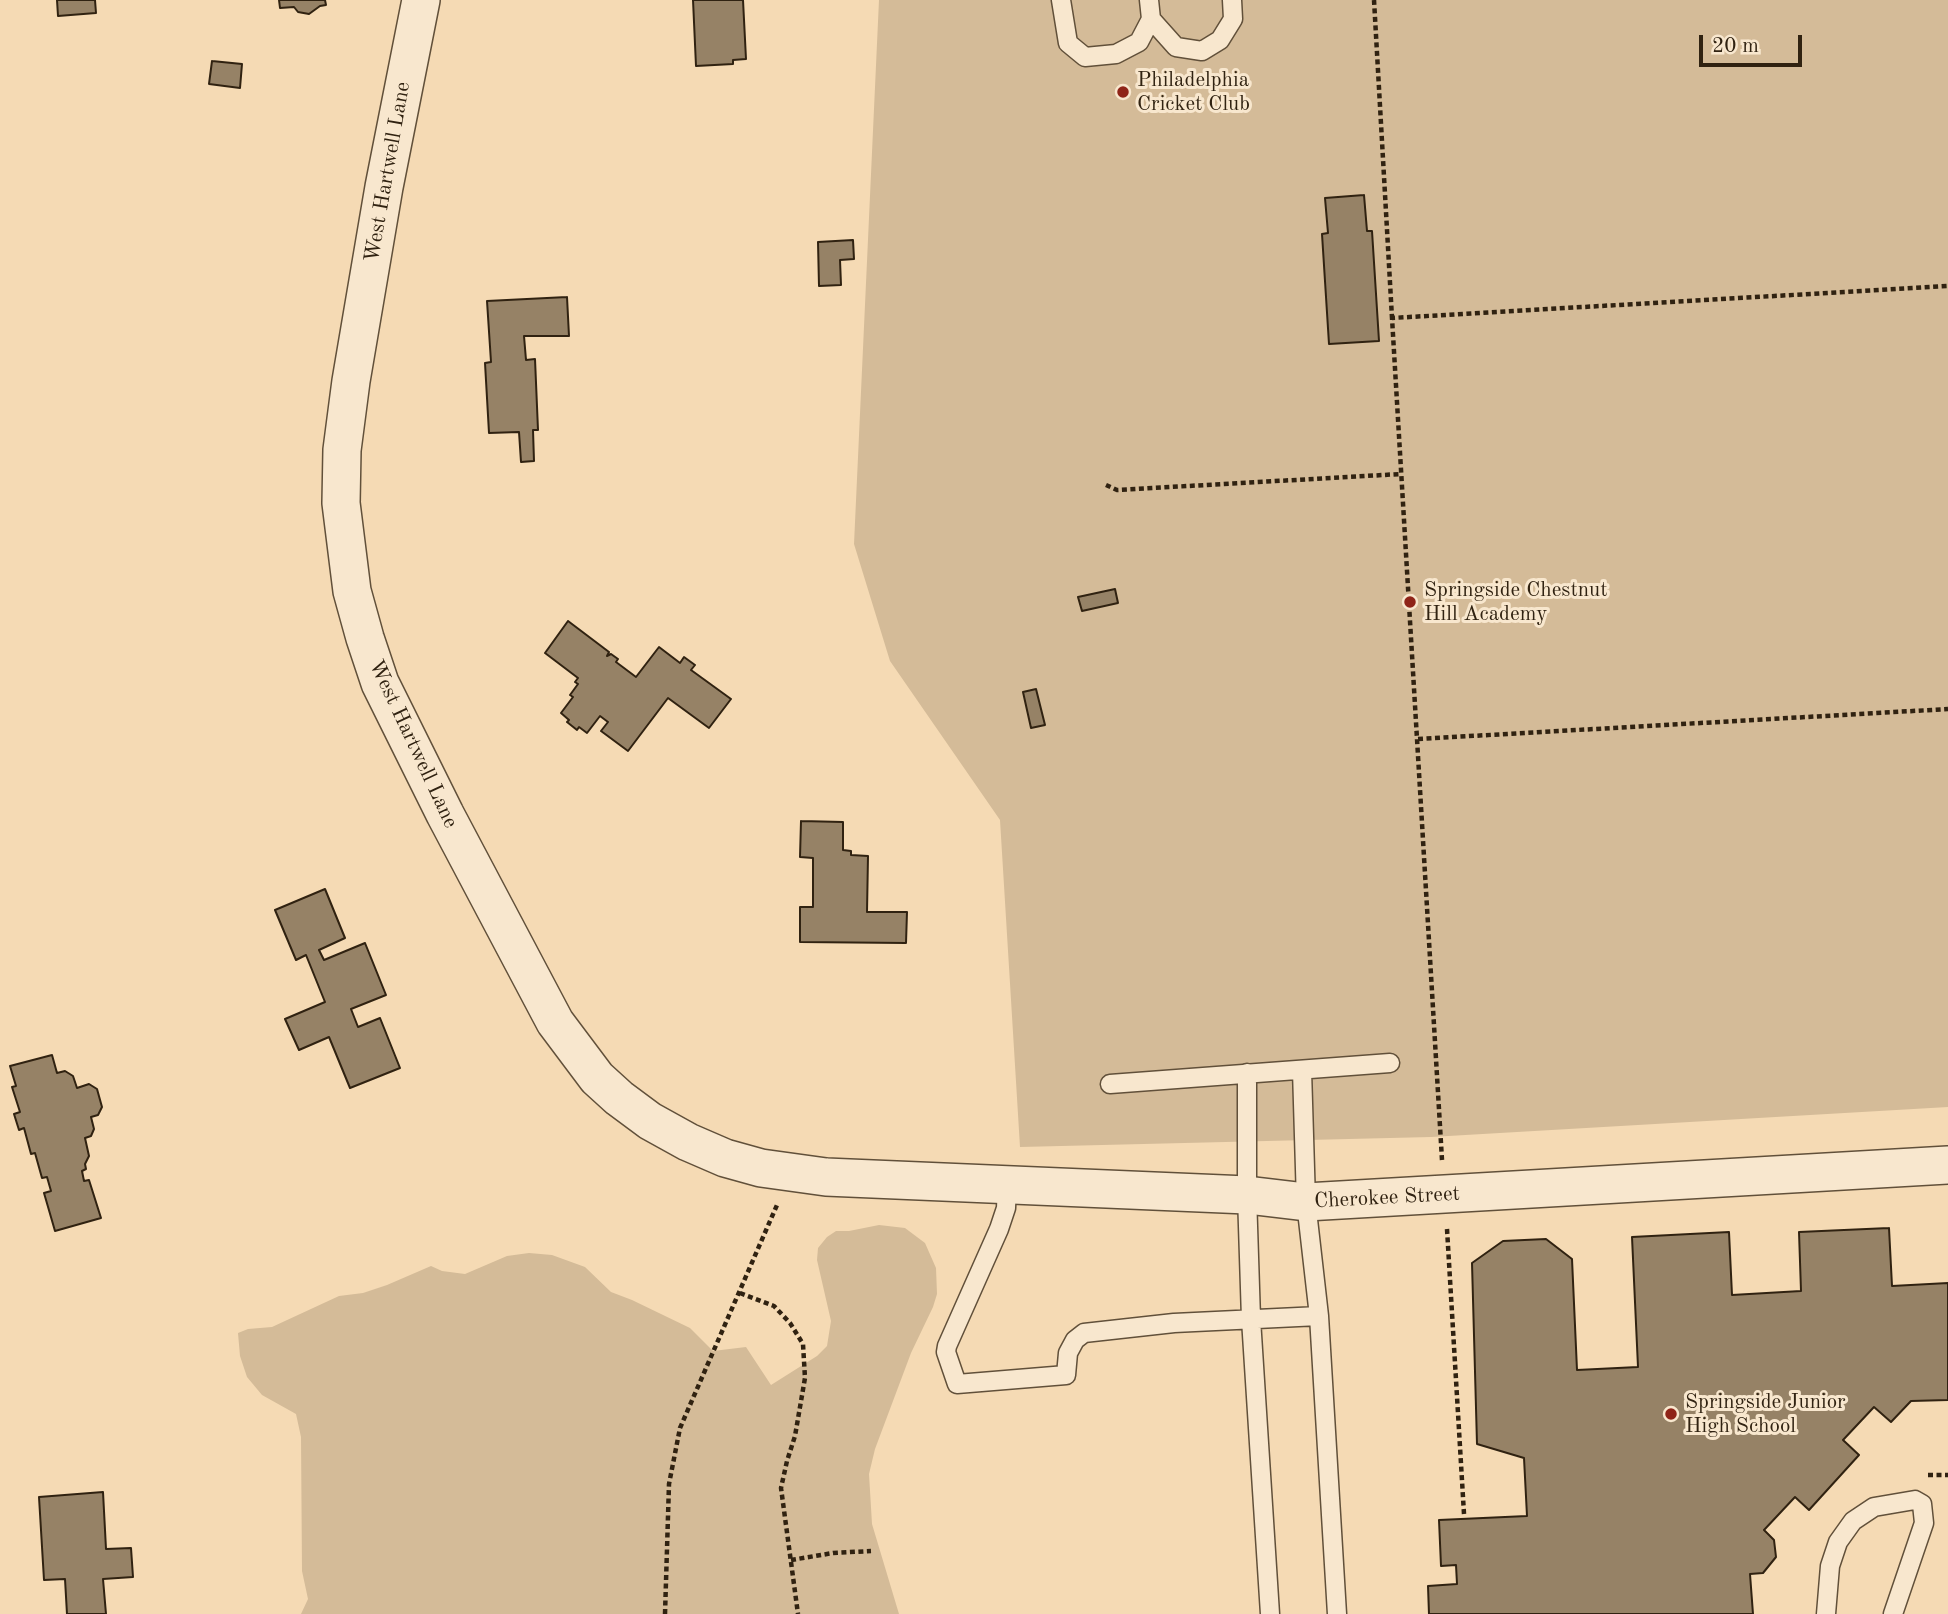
<!DOCTYPE html>
<html>
<head>
<meta charset="utf-8">
<style>
  body { margin:0 }
  #map { position:relative; width:1948px; height:1614px; overflow:hidden; background:#f5dab4; font-family:"Old Standard TT",serif }
  canvas { display:block }
  .scale { position:absolute; left:1699px; top:35px; width:103px; height:32px; box-sizing:border-box; border:4px solid #302211; border-top:0; padding-left:9px; font-size:21px; line-height:24px; white-space:nowrap; color:#302211; -webkit-text-stroke:5px #f8e7ce; paint-order:stroke }
</style>
</head>
<body>
<div id="map">
<canvas width="1948" height="1614"></canvas>
<div class="scale">20 m</div>
</div>
<script>
const g = document.querySelector('canvas').getContext('2d');
g.lineJoin = 'round';
function fill(path, color) { g.fillStyle = color; g.fill(path, 'evenodd'); }
const shape = rows => new Path2D(rows.map(r => 'M' + r).join(''));
function trace(path, color, width, dash) { g.strokeStyle = color; g.lineWidth = width; g.lineCap = dash ? 'butt' : 'round'; g.setLineDash(dash || []); g.stroke(path); }
function write(font, color, halo, rows, align = 'center') {
  g.font = font + ' "Old Standard TT",serif'; g.lineWidth = 6; g.setLineDash([]); g.textBaseline = 'middle'; g.strokeStyle = halo; g.fillStyle = color; for (const [text, x, y, turn = 0] of rows) {
    g.save(); g.translate(x, y); g.rotate((+turn || 0) * Math.PI / 180); g.textAlign = isNaN(turn) ? turn : align; if (halo) g.strokeText(text, 0, 0); g.fillText(text, 0, 0); g.restore();
  }
}
const green = shape([
  [879,0,1948,0,1948,1107,1431,1137,1020,1147,1000,820,890,661,854,544],
  [879,1225,905,1228,925,1243,936,1268,937,1294,933,1307,911,1353,875,1449,869,1474,872,1524,899,1614,301,1614,308,1599,302,1571,301,1437,296,1414,262,1395,247,1377,240,1356,238,1333,248,1329,272,1327,339,1296,363,1293,387,1285,431,1266,442,1271,465,1274,507,1256,529,1253,552,1255,585,1267,611,1292,632,1300,690,1328,713,1351,746,1347,771,1385,817,1356,827,1346,831,1321,817,1260,818,1248,827,1237,836,1231,849,1231]
]);
const building = shape([
  [57,0,95,0,96,13,58,16,57,0],
  [279,0,325,0,326,5,320,6,309,14,298,12,294,7,280,8,279,0],
  [693,0,743,0,746,59,733,60,733,64,696,66,693,0],
  [212,61,242,64,240,88,209,84,212,61],
  [1364,195,1367,231,1372,231,1379,341,1329,344,1322,234,1328,233,1325,198,1364,195],
  [853,240,854,259,840,260,841,285,819,286,818,242,853,240],
  [567,297,569,336,524,336,526,360,535,359,538,430,533,430,534,461,521,462,519,432,489,433,485,363,491,362,487,301,567,297],
  [1115,589,1118,603,1082,611,1078,597,1115,589],
  [568,621,609,652,607,656,611,654,618,659,616,662,636,677,659,647,680,663,684,657,695,665,691,670,731,699,709,728,668,698,628,751,601,731,608,722,600,716,587,733,579,727,577,730,567,722,569,720,561,713,573,697,570,695,578,684,575,682,578,678,545,653,568,621],
  [1036,689,1045,725,1031,728,1023,692,1036,689],
  [801,821,843,822,843,850,851,851,851,855,868,856,867,912,907,912,906,943,800,942,800,907,813,907,813,858,800,857,801,821],
  [325,889,345,938,319,950,324,960,365,943,386,995,351,1009,358,1027,380,1018,400,1068,350,1088,329,1037,299,1050,285,1019,325,1002,306,955,296,960,275,910,325,889],
  [52,1055,57,1073,65,1071,73,1076,77,1088,89,1084,97,1089,102,1107,98,1115,91,1117,94,1129,91,1136,85,1138,89,1156,85,1164,86,1169,82,1171,84,1181,89,1180,101,1218,55,1231,44,1193,51,1191,47,1177,42,1178,35,1153,31,1154,24,1128,19,1130,14,1114,20,1112,12,1087,16,1086,10,1066,52,1055],
  [1889,1228,1892,1286,1948,1283,1948,1400,1911,1401,1891,1422,1874,1407,1843,1440,1859,1455,1809,1510,1795,1497,1764,1530,1774,1540,1776,1557,1763,1573,1750,1574,1753,1614,1429,1614,1428,1586,1457,1584,1456,1565,1441,1566,1439,1520,1527,1516,1524,1458,1477,1444,1472,1263,1503,1241,1546,1239,1572,1259,1577,1370,1638,1367,1632,1237,1729,1232,1732,1295,1801,1291,1799,1232,1889,1228],
  [103,1492,106,1549,131,1548,133,1577,103,1579,106,1614,67,1614,65,1579,44,1580,39,1497,103,1492]
]);
const path = shape([
  [1374,0,1392,318],
  [1106,485,1117,490,1401,474],
  [1418,739,1948,709],
  [1442,1160,1392,318,1948,286],
  [1447,1229,1464,1514],
  [740,1293,774,1306,790,1323,803,1344,805,1378,795,1436,787,1461,781,1488,798,1614],
  [1928,1475,1948,1475],
  [791,1560,833,1553,871,1551],
  [665,1614,669,1484,680,1428,777,1205]
]);
const lane = shape([
  [1061,0,1068,43,1085,57,1116,54,1139,42,1151,19],
  [1149,0,1151,19,1176,47,1202,51,1220,40,1233,19,1232,0],
  [1302,1070,1306,1202,1319,1316,1337,1614],
  [1247,1073,1247,1195,1251,1319,1270,1614],
  [1110,1084,1390,1063],
  [1007,1184,1006,1208,999,1229,947,1346,946,1352,957,1384,1066,1375,1068,1353,1075,1340,1084,1333,1174,1323,1319,1316],
  [1826,1614,1830,1566,1838,1542,1853,1521,1874,1507,1915,1500,1922,1504,1924,1523,1893,1614]
]);
const street = shape([
  [421,0,384,187,351,381,342,450,341,503,352,591,365,638,380,683,445,814,555,1022,597,1078,619,1098,650,1121,688,1142,725,1158,761,1168,826,1177,1247,1195,1306,1202,1948,1165]
]);
const markers = [
  [1123,92,7,"#8f2418"],
  [1410,602,7,"#8f2418"],
  [1671,1414,7,"#8f2418"]
];
const poiNames = [
  ["Philadelphia",1137,80],
  ["Cricket Club",1137,104],
  ["Springside Chestnut",1424,590],
  ["Hill Academy",1424,614],
  ["Springside Junior",1685,1402],
  ["High School",1685,1426]
];
const streetNames = [
  ["West Hartwell Lane",388,172,-80],
  ["West Hartwell Lane",413,744,65],
  ["Cherokee Street",1387,1198,-3]
];
fill(green, '#d4bb98');
fill(building, '#968266');
trace(building, '#302211', 2);
trace(lane, '#61503a', 21);
trace(street, '#61503a', 40);
trace(path, '#302211', 4.5, [5, 3.5]);
trace(lane, '#f8e7ce', 18);
trace(street, '#f8e7ce', 37);
for (const [x, y, r, color] of markers) { const dot = new Path2D(); dot.arc(x, y, r, 0, 2 * Math.PI); g.fillStyle = color; g.fill(dot); trace(dot, '#f8e7ce', 2.5); }
write('21px', '#302211', '#f8e7ce', poiNames, 'left');
write('21px', '#302211', '#f8e7ce', streetNames);
</script>
</body>
</html>
